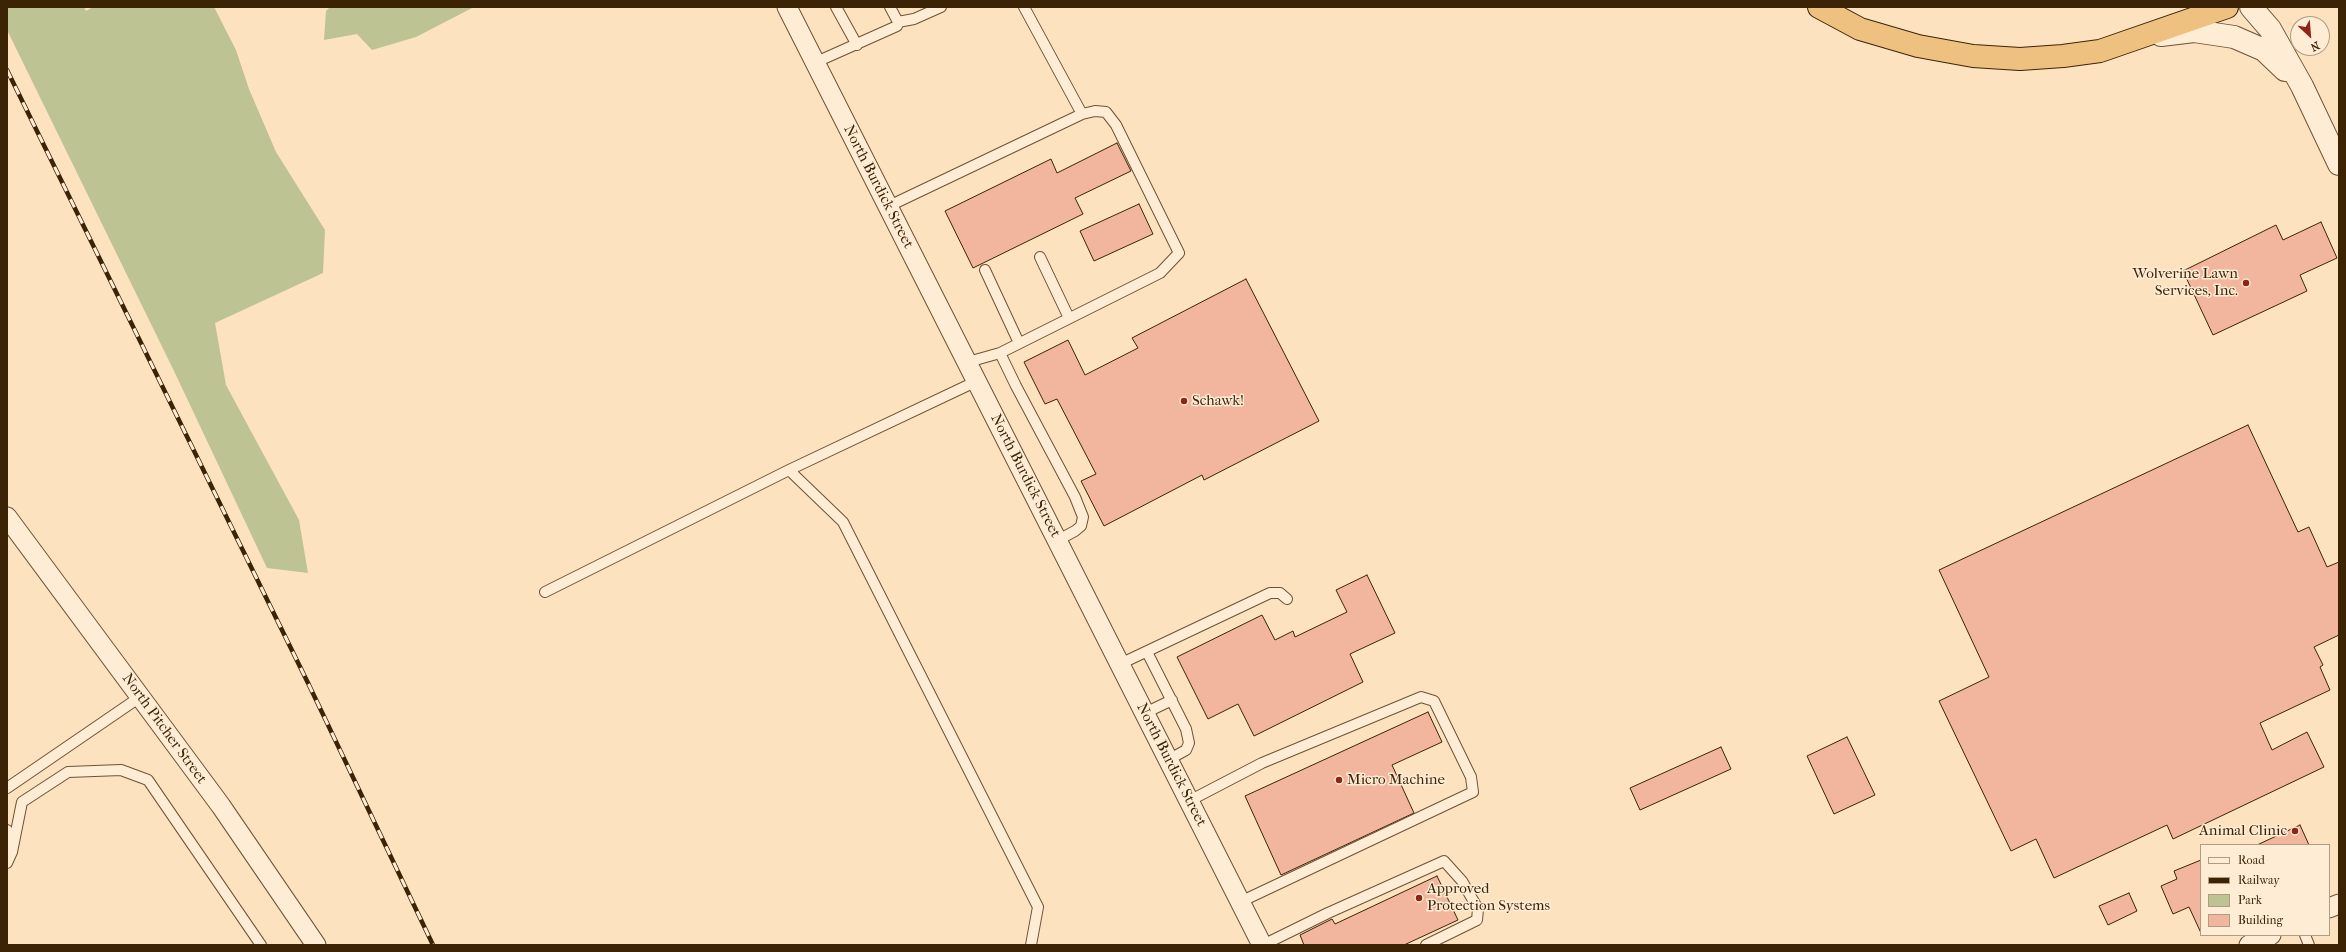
<!DOCTYPE html>
<html>
<head>
<meta charset="utf-8">
<style>
  body { margin:0 }
  #map { position:relative; width:2346px; height:952px; overflow:hidden; background:#fde2bf; font-family:"IM FELL French Canon",serif }
  canvas { display:block }
  .frame { position:absolute; inset:0; border:8px solid #3c2306; pointer-events:none }
  .legend { position:absolute; left:2200px; top:844px; width:130px; height:92px; box-sizing:border-box; background:#feecd5; border:1px solid #b09c82; margin:0; padding:5px 7px; list-style:none; font-size:12px; color:#3c2306 }
  .legend li { display:flex; align-items:center; gap:8px; height:20px }
  .legend b { width:20px; border:1px solid #b09c82 }
  .north { position:absolute; left:2290px; top:16px; width:40px; height:40px; box-sizing:border-box; background:#feecd5; border:1px solid #b09c82; border-radius:50%; rotate:154deg; font-size:11px; font-weight:700; line-height:16px; text-align:center; color:#3c2306 }
  .north::after { content:''; display:block; margin:auto; width:14px; height:18px; background:#8f2418; clip-path:polygon(50% 0,100% 100%,50% 72%,0 100%) }
</style>
</head>
<body>
<div id="map">
<canvas width="2346" height="952"></canvas>
<div class="frame"></div>
<ul class="legend">
<li><b style="height:5px;background:#feecd5"></b>Road</li>
<li><b style="height:5px;background:#3c2306"></b>Railway</li>
<li><b style="height:11px;background:#bec393"></b>Park</li>
<li><b style="height:11px;background:#f1b69d"></b>Building</li>
</ul>
<div class="north">N</div>
</div>
<script>
const g = document.querySelector('canvas').getContext('2d');
g.lineJoin = 'round';
function fill(path, color) { g.fillStyle = color; g.fill(path, 'evenodd'); }
const shape = rows => new Path2D(rows.map(r => 'M' + r).join(''));
function trace(path, color, width, dash) { g.strokeStyle = color; g.lineWidth = width; g.lineCap = dash ? 'butt' : 'round'; g.setLineDash(dash || []); g.stroke(path); }
function write(font, color, halo, rows, align = 'center') {
  g.font = font + ' "IM FELL French Canon",serif'; g.lineWidth = 3; g.setLineDash([]); g.textBaseline = 'middle'; g.strokeStyle = halo; g.fillStyle = color; for (const [text, x, y, turn = 0] of rows) {
    g.save(); g.translate(x, y); g.rotate((+turn || 0) * Math.PI / 180); g.textAlign = isNaN(turn) ? turn : align; if (halo) g.strokeText(text, 0, 0); g.fillText(text, 0, 0); g.restore();
  }
}
const green = shape([
  [7,7,84,7,86,11,93,7,214,7,236,50,249,89,276,152,325,230,323,273,215,323,226,385,299,520,308,573,267,568,174,371,7,30],
  [330,7,474,7,416,37,372,50,357,34,324,40,326,11]
]);
const building = shape([
  [1117,143,1131,171,1075,198,1083,214,973,268,945,211,1051,159,1057,173,1117,143],
  [1139,204,1153,234,1094,261,1080,231,1139,204],
  [2321,222,2337,258,2300,275,2307,291,2213,335,2183,271,2276,225,2283,240,2321,222],
  [1246,279,1319,421,1204,480,1202,475,1104,526,1081,481,1096,474,1057,399,1045,404,1024,362,1068,340,1085,375,1138,348,1132,338,1246,279],
  [2248,425,2298,532,2309,527,2327,567,2339,562,2339,635,2314,647,2323,665,2320,667,2330,690,2260,723,2272,750,2307,732,2324,767,2173,839,2167,825,2054,878,2036,839,2011,851,1939,701,1989,677,1939,570,2248,425],
  [1367,575,1395,633,1350,654,1363,682,1254,736,1238,704,1208,719,1177,657,1262,615,1275,640,1293,631,1295,637,1347,612,1336,590,1367,575],
  [1428,712,1442,742,1392,765,1414,813,1281,875,1245,796,1428,712],
  [1847,737,1875,795,1834,814,1807,756,1847,737],
  [1721,747,1731,769,1640,810,1630,788,1721,747],
  [2300,825,2309,845,2257,845,2300,825],
  [2201,860,2201,933,2189,907,2173,914,2161,886,2177,879,2174,871,2201,860],
  [1437,876,1458,920,1404,945,1304,945,1300,935,1332,919,1335,924,1437,876],
  [2129,893,2137,911,2108,925,2099,906,2129,893]
]);
const service = shape([
  [836,7,857,45],
  [1024,7,1082,114],
  [898,22,914,19,941,7],
  [814,63,897,26,898,22,890,7],
  [889,206,1082,114,1095,111,1106,112,1116,125,1179,253,1160,273,1000,353,968,362],
  [1040,257,1069,318],
  [985,270,1019,343],
  [1000,353,1016,386,1075,497,1083,517,1081,526,1075,531,1058,540],
  [789,470,843,522,1038,907,1031,945],
  [545,592,789,470,977,381],
  [1147,652,1186,729,1189,743,1186,750,1168,760],
  [1120,664,1270,593,1280,593,1287,599],
  [1145,713,1172,700],
  [7,788,140,697],
  [1189,801,1262,763,1421,697,1434,701,1471,777,1473,792,1240,902],
  [7,830,11,848],
  [7,863,12,852,22,802,68,772,121,770,148,780,261,945],
  [2305,935,2309,945],
  [1263,945,1328,913,1444,861,1462,881,1478,909,1477,920,1426,945]
]);
const minor = shape([
  [787,7,1262,945],
  [7,517,221,806,316,945],
  [2329,908,2339,904],
  [2249,945,2271,935]
]);
const tertiary = shape([
  [2251,7,2270,29,2302,86,2339,164],
  [2161,35,2194,31,2234,37,2264,50,2285,70]
]);
const trunk = shape([
  [1819,7,1860,29,1918,46,1973,56,2020,59,2063,56,2100,51,2227,7]
]);
const rail = shape([
  [7,70,308,683,433,945]
]);
const markers = [
  [2246,283,4,"#8f2418"],
  [1184,401,4,"#8f2418"],
  [1339,780,4,"#8f2418"],
  [2295,831,4,"#8f2418"],
  [1419,898,4,"#8f2418"]
];
const streetNames = [
  ["North Burdick Street",878,187,63],
  ["North Burdick Street",1025,476,63],
  ["North Pitcher Street",164,729,54],
  ["North Burdick Street",1171,765,63]
];
const poiNames = [
  ["Wolverine Lawn",2238,274,"right"],
  ["Services, Inc.",2238,291,"right"],
  ["Schawk!",1192,401],
  ["Micro Machine",1347,780],
  ["Animal Clinic",2287,831,"right"],
  ["Approved",1427,889],
  ["Protection Systems",1427,906]
];
fill(green, '#bec393');
fill(building, '#f1b69d');
trace(building, '#3c2306', 1);
trace(service, '#6c5334', 12);
trace(minor, '#6c5334', 21);
trace(tertiary, '#6c5334', 24);
trace(trunk, '#3c2306', 24);
trace(service, '#feecd5', 10);
trace(minor, '#feecd5', 19);
trace(tertiary, '#feecd5', 22);
trace(trunk, '#eec180', 22);
trace(rail, '#3c2306', 4.5);
trace(rail, '#feecd5', 3, [9]);
for (const [x, y, r, color] of markers) { const dot = new Path2D(); dot.arc(x, y, r, 0, 2 * Math.PI); g.fillStyle = color; g.fill(dot); trace(dot, '#feecd5', 1.5); }
write('15px', '#3c2306', '#feecd5', streetNames);
write('15px', '#3c2306', '#feecd5', poiNames, 'left');
</script>
</body>
</html>
